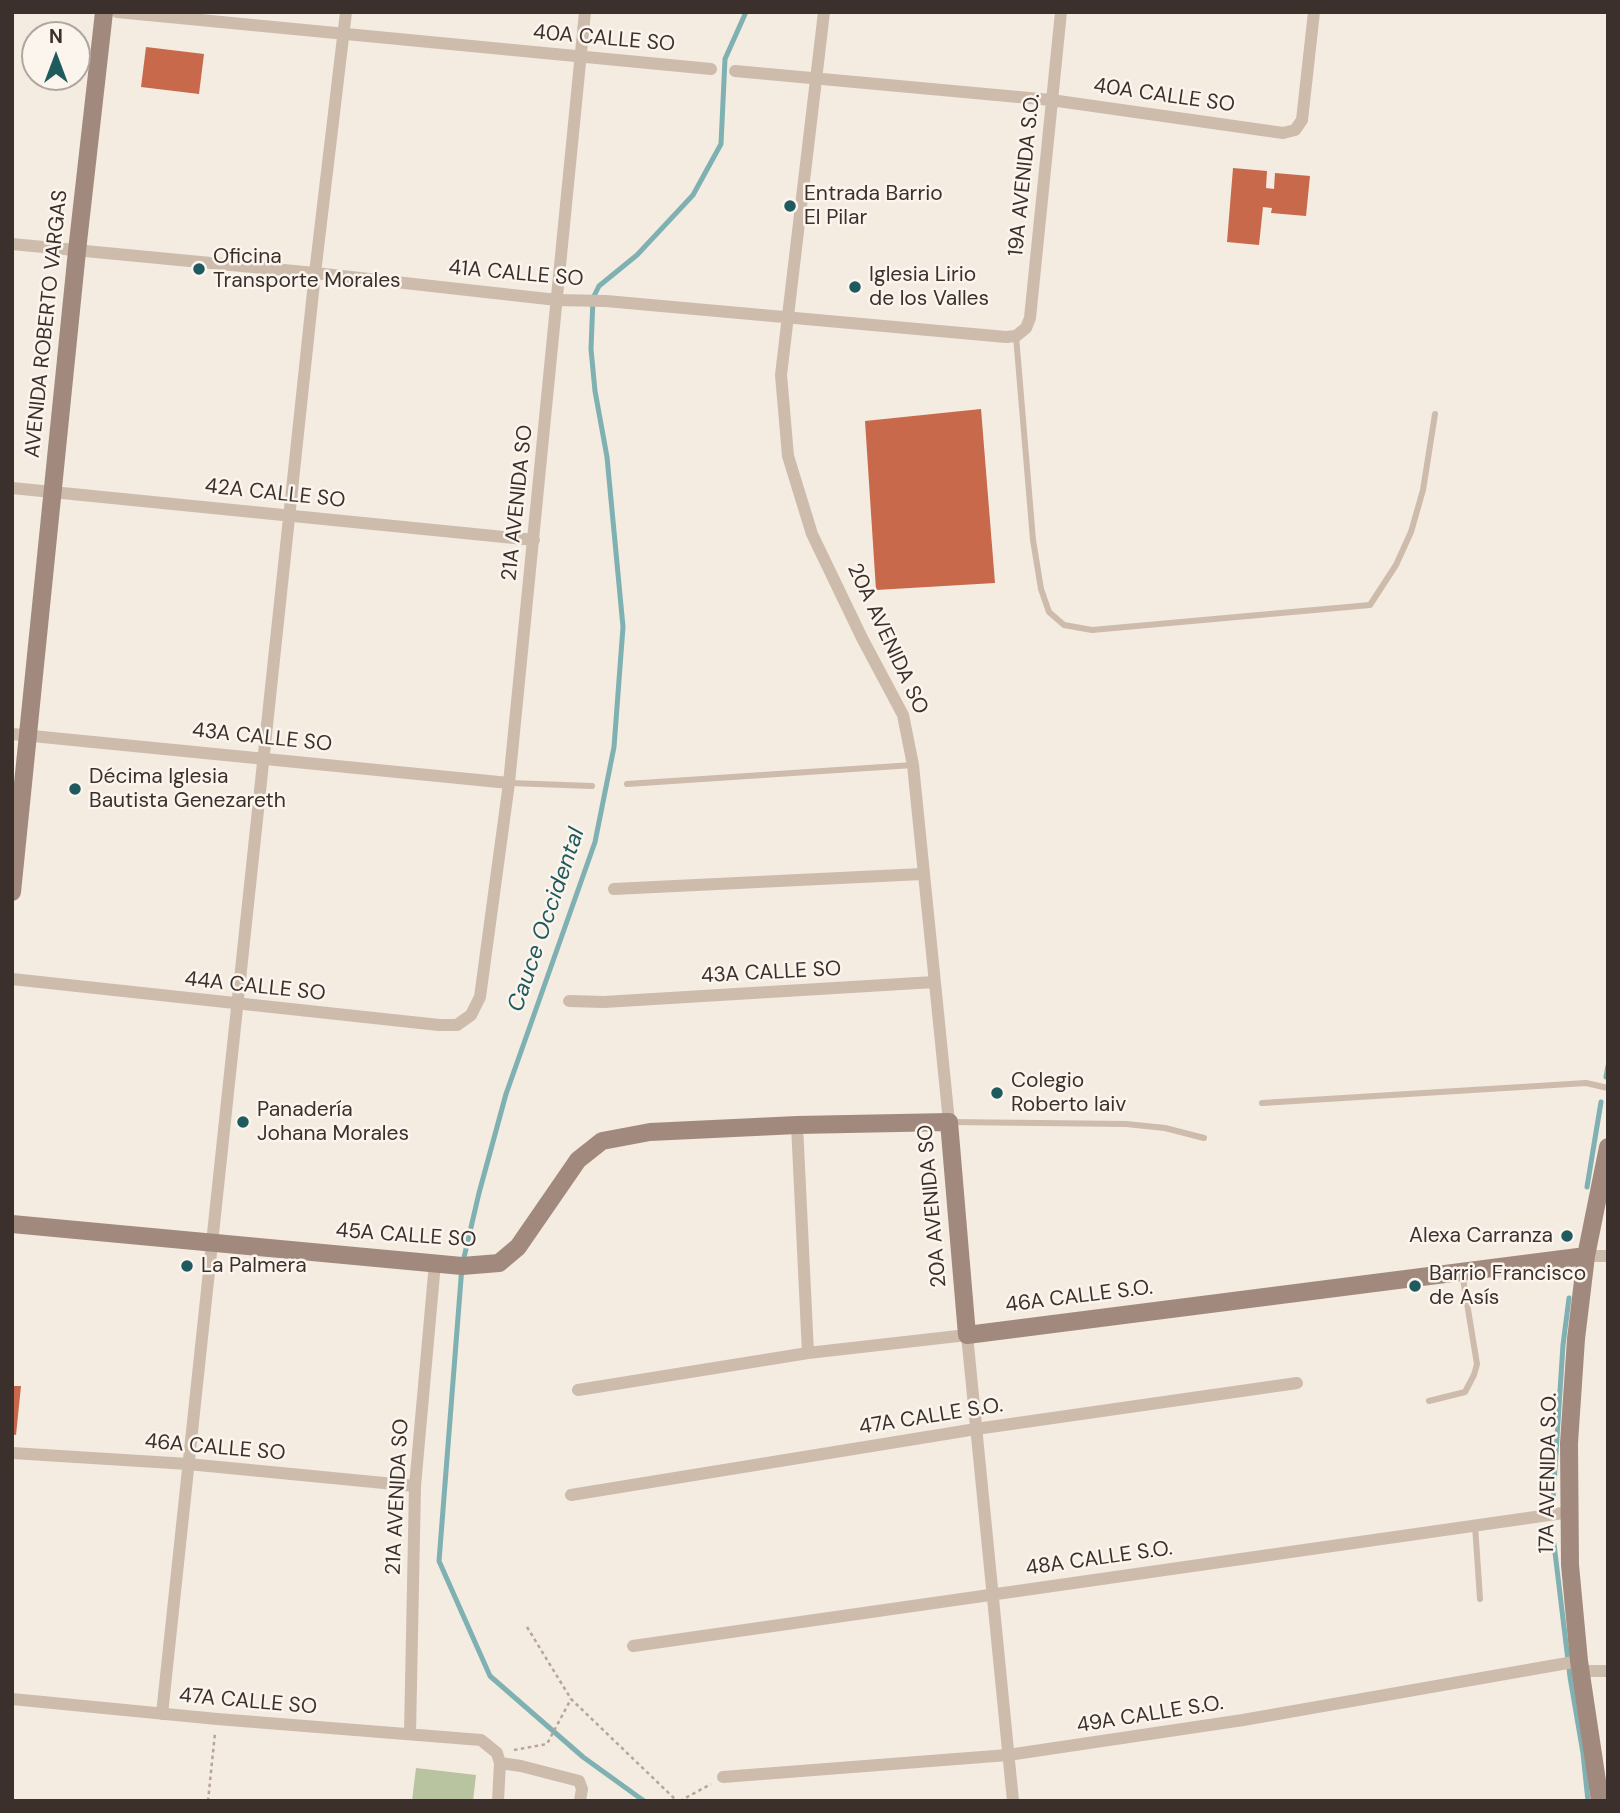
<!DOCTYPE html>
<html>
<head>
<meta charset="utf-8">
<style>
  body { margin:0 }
  #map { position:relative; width:1620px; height:1813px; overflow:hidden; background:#f4ebe1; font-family:"DM Sans",sans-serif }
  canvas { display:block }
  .frame { position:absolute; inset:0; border:14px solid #3b302b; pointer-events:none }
  .north { position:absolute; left:21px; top:21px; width:70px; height:70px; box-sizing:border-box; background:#fbf5ee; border:2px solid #aea6a0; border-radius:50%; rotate:0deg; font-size:19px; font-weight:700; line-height:28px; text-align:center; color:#3b302b }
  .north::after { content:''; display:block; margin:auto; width:24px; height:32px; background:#1f5a5e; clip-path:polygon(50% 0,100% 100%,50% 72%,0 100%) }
</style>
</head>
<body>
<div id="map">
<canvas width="1620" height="1813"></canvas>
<div class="frame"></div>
<div class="north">N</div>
</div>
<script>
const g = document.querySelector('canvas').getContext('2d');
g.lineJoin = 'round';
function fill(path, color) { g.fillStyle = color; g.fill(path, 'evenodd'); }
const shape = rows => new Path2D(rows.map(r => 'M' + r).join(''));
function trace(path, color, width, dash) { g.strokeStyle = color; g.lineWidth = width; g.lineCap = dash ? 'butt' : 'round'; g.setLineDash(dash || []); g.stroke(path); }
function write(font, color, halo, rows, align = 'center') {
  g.font = font + ' "DM Sans",sans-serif'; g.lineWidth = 5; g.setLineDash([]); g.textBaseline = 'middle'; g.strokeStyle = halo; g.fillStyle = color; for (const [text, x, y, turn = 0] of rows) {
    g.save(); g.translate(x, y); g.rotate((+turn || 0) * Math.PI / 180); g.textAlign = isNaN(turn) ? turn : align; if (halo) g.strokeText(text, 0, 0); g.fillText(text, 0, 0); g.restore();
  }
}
const green = shape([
  [416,1768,476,1775,473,1801,412,1801]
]);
const stream = shape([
  [1606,1077,1608,1066],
  [1587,1187,1601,1102],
  [1553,1499,1563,1345,1569,1298],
  [1554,1544,1570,1677,1583,1753,1588,1801],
  [644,1801,583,1757,490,1676,439,1561,462,1266,479,1193,506,1094,595,842,614,747,623,627,607,457,595,391,591,349,593,298,599,286,637,255,693,195,721,144,725,59,746,12]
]);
const building = shape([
  [146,47,204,54,199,94,141,87],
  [1233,168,1267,171,1266,188,1274,189,1275,173,1310,176,1306,216,1271,213,1272,208,1263,207,1259,245,1227,242],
  [981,409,995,583,876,590,865,421],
  [12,1386,21,1386,16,1435,12,1434]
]);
const path = shape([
  [527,1627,571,1699,677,1801],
  [514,1750,547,1744,571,1699],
  [208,1801,215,1733],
  [680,1801,711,1784]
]);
const lane = shape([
  [1016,336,1033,540,1041,589,1049,612,1064,625,1092,630,1370,605,1396,565,1411,532,1423,490,1435,414],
  [510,783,592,786],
  [627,784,913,765],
  [1262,1103,1586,1083,1608,1088],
  [952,1122,1126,1124,1165,1128,1204,1138],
  [1429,1401,1465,1392,1474,1375,1477,1364,1462,1273],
  [1475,1525,1480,1599]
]);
const street = shape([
  [117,12,711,69],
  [824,12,781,375,788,456,812,534,862,638,903,715,913,765,949,1122],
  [735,71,1051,100,1283,133,1295,130,1302,120,1314,12],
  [12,244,315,273,557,300,606,301,1006,337,1016,336,1026,328,1030,318,1061,12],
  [12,488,534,540],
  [12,734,509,783],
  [614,889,922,874],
  [12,979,439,1025,457,1025,471,1015,480,997,509,783,585,12],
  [569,1001,604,1002,934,982],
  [797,1125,808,1353],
  [1586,1256,1608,1256],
  [578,1390,808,1353,967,1335,1013,1801],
  [12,1453,188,1464,415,1486],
  [571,1495,976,1429,1297,1383],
  [633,1646,1570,1512],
  [1582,1671,1608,1671],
  [12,1699,217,1719,481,1740,497,1753,500,1763,498,1801],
  [162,1714,315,273,346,12],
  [410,1734,415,1486,435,1263],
  [500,1763,521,1766,579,1781,582,1789,580,1801],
  [723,1777,1008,1755,1243,1720,1579,1661]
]);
const secondary = shape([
  [12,892,77,251,104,12],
  [12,1224,462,1266,499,1263,518,1247,578,1160,602,1141,650,1132,797,1125,949,1122,967,1335,1586,1256],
  [1600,1801,1579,1661,1570,1565,1569,1443,1576,1339,1586,1256,1608,1147]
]);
const markers = [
  [790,206,7,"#1f5a5e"],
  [199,269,7,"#1f5a5e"],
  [855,287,7,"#1f5a5e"],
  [75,789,7,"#1f5a5e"],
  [997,1093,7,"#1f5a5e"],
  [243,1122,7,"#1f5a5e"],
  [1567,1236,7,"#1f5a5e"],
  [187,1266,7,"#1f5a5e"],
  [1415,1286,7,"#1f5a5e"]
];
const streetNames = [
  ["40A CALLE SO",604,39,5],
  ["40A CALLE SO",1164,96,8],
  ["19A AVENIDA S.O.",1025,175,-84],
  ["41A CALLE SO",516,274,5],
  ["AVENIDA ROBERTO VARGAS",47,324,-84],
  ["42A CALLE SO",275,494,6],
  ["21A AVENIDA SO",518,503,-84],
  ["20A AVENIDA SO",887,639,65],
  ["43A CALLE SO",262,738,6],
  ["43A CALLE SO",771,973,-3],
  ["44A CALLE SO",255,987,6],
  ["20A AVENIDA SO",933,1206,-95],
  ["45A CALLE SO",406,1236,4],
  ["46A CALLE S.O.",1079,1297,-7],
  ["47A CALLE S.O.",931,1417,-9],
  ["46A CALLE SO",215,1448,5],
  ["17A AVENIDA S.O.",1549,1473,-89],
  ["21A AVENIDA SO",398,1497,-87],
  ["48A CALLE S.O.",1099,1559,-8],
  ["47A CALLE SO",248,1702,5],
  ["49A CALLE S.O.",1150,1715,-9]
];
const poiNames = [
  ["Entrada Barrio",804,194],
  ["El Pilar",804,218],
  ["Oficina",213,257],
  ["Transporte Morales",213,281],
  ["Iglesia Lirio",869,275],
  ["de los Valles",869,299],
  ["Décima Iglesia",89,777],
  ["Bautista Genezareth",89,801],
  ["Colegio",1011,1081],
  ["Roberto laiv",1011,1105],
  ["Panadería",257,1110],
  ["Johana Morales",257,1134],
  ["Alexa Carranza",1553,1236,"right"],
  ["La Palmera",201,1266],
  ["Barrio Francisco",1429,1274],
  ["de Asís",1429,1298]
];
const waterNames = [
  ["Cauce Occidental",547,920,-71]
];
fill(green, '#b8c4a0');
trace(stream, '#7fb0b2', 5);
fill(building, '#c8694b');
trace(path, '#b9a596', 2.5, [3.5, 3.5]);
trace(lane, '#cdbbac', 6);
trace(street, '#cdbbac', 12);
trace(secondary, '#a18a7d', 18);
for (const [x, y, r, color] of markers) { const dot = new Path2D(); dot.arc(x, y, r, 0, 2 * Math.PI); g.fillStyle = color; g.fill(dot); trace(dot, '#fbf5ee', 2.5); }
write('21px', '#3b302b', '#fbf5ee', streetNames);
write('21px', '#3b302b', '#fbf5ee', poiNames, 'left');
write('italic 23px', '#1f5a5e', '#fbf5ee', waterNames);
</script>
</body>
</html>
